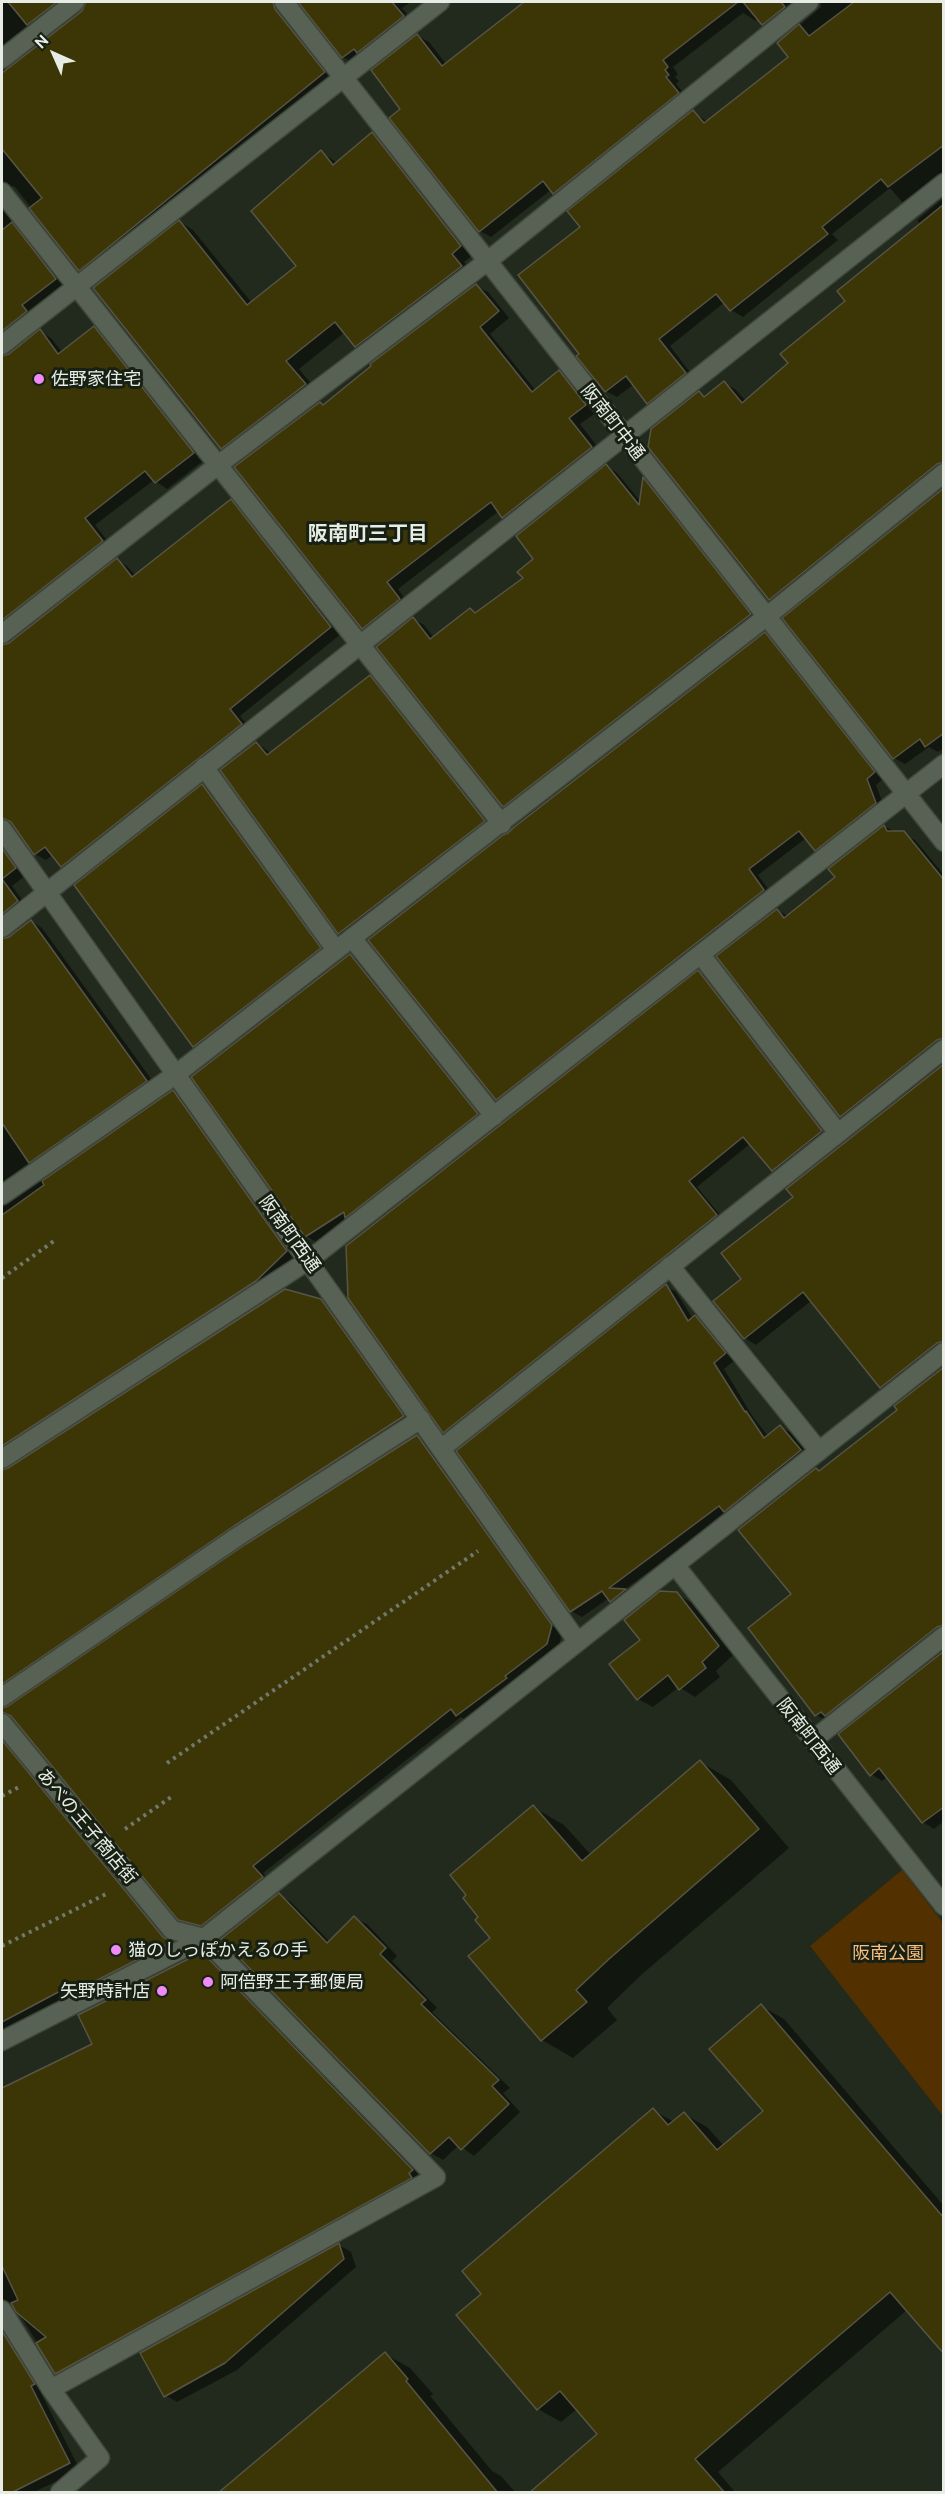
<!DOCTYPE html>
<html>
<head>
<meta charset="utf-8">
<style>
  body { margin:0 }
  #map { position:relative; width:945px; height:2494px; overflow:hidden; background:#212a1d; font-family:Ubuntu,sans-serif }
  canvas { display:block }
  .frame { position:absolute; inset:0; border:3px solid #e7ede5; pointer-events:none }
  .north { position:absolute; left:24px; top:24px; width:60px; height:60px; -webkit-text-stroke:4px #182014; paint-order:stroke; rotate:315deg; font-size:16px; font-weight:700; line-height:24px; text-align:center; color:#e7ede5 }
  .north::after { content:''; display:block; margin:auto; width:21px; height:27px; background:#e7ede5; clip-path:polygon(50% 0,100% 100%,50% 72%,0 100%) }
</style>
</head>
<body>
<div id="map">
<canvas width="945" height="2494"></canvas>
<div class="frame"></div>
<div class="north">N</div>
</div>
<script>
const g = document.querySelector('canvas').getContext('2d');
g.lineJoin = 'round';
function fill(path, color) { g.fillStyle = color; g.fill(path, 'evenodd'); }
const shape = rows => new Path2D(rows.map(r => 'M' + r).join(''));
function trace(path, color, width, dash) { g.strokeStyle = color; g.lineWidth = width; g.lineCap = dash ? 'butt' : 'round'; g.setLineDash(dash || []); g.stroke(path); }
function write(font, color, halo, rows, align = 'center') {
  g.font = font + ' Ubuntu,"Noto Sans JP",sans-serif'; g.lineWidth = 6; g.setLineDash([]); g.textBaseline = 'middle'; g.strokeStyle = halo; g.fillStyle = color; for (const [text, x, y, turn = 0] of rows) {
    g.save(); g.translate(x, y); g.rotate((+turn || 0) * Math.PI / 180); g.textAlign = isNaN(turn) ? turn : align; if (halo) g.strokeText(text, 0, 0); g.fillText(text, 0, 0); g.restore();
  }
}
const green = shape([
  [902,1870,943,1923,943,2116,810,1946]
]);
const shadow = shape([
  [2,2,76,2,2,67,3,72,10,69,83,12,87,6,87,2,287,2,335,79,91,276,80,270,15,187,12,186,2,195,67,286,2,353,3,356,9,356,40,331,51,338,62,352,94,328,105,335,204,460,167,489,154,480,95,525,113,548,2,637,3,645,10,644,117,560,128,567,136,576,231,501,242,507,342,633,240,716,252,731,73,873,62,866,53,855,46,860,35,854,13,825,8,825,26,875,12,886,28,908,2,931,4,941,31,921,42,928,157,1087,2,1202,3,1207,173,1092,184,1098,298,1258,3,1461,3,1470,9,1470,320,1300,332,1307,414,1423,2,1699,3,1708,9,1708,417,1437,428,1443,562,1632,558,1650,469,1722,461,1717,263,1873,273,1884,213,1931,191,1926,179,1919,13,1717,2,1725,4,1738,174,1944,2,2034,2,398,6,394,2,387],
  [300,2,411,2,402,8,414,23,354,63,343,57],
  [527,2,810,2,775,30,759,18,756,21,743,13,673,67,678,74,675,77,679,81,676,84,689,99,566,199,552,189,491,237,480,231,402,109,418,36,429,42,446,64],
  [821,2,944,2,944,184,913,208,902,202,890,188,832,234,838,240,743,317,731,310,725,302,670,346,696,380,659,409,648,403,634,384,617,397,606,391,581,354,582,227,693,112,708,122,790,57,779,43,821,7],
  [372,134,385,142,474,254,464,262,474,274,370,353,356,346,345,332,299,369,318,392,235,455,222,448,180,222,193,230,252,303,298,267,321,152,337,163],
  [944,198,944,474,781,606,770,599,699,393,707,397,724,383,735,389,746,401,790,363,921,225,917,220],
  [476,286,488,292,509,318,490,334,536,391,559,372,570,378,597,412,580,424,603,454,515,523,503,517,499,511,398,589,410,606,375,634,363,628,325,406],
  [607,466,617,473,641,502,644,480,654,486,761,621,515,812,504,806,413,619,424,625,434,638,470,610,477,613,525,579],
  [944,490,944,748,938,752,929,747,905,764,894,758],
  [765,634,775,640,884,778,876,785,885,809,825,855,816,850,806,838,758,875,773,896,506,1104,497,1099],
  [370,677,383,685,497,829,353,941,339,933,222,770,256,743,271,753],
  [202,786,211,791,328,953,203,1050,194,1045],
  [885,827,915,840,944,875,944,1050,852,1123,841,1116,777,910,788,916,837,877],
  [350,955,360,961,487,1120,351,1220,316,1242,306,1236],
  [699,972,708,977,830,1137,782,1175,773,1170,751,1143,697,1187,725,1221,453,1437,444,1432],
  [944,1066,944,1353,892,1394,881,1387,812,1300,756,1345,745,1338,744,1279,795,1197],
  [666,1286,676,1292,693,1319,695,1317,706,1323,735,1360,724,1369,753,1417,768,1436,780,1427,790,1432,811,1457,728,1513,624,1590,635,1596,621,1607,609,1598,582,1617,571,1611],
  [944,1369,944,1637,827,1721,816,1715,793,1594,820,1472,899,1410],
  [676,1594,692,1603,733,1655,716,1671,720,1677,695,1697,679,1687,653,1707,638,1699,643,1640],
  [944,1653,944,1821,934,1829,923,1822,887,1777,882,1781,871,1774],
  [700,1762,731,1780,789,1848,640,1976,607,2008,617,2020,573,2058,542,2040,492,1938,533,1807,564,1825,591,1855],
  [279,1895,291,1902,330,1942,354,1918,367,1924,397,1956,392,1961,437,2008,432,2012,510,2088,503,2093,520,2112,474,2156,459,2145,443,2160,431,2153],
  [202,1954,213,1960,423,2177,67,2379,56,2373,14,2305,7,2307,45,2391,41,2393,80,2470,34,2492,2,2492,2,2090,94,2044],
  [761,2006,784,2019,944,2206,944,2352,907,2310,718,2472,735,2492,558,2492,599,2434,577,2409,561,2422,538,2409,483,2294,653,2110,674,2122,684,2114,707,2127,724,2146,765,2111],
  [339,2245,351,2252,356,2267,237,2370,177,2402,165,2395],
  [385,2354,410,2368,433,2394,430,2396,492,2471,501,2476,515,2492,220,2492]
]);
const building = shape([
  [8,2,57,2,27,25,8,2],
  [86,2,273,2,275,9,325,72,79,271,29,208,42,198,2,149,2,73,82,11,86,2],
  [298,2,392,2,404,16,357,53,354,49,342,58,298,2],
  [524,2,738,2,663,60,668,67,665,70,669,75,666,77,679,93,553,194,543,181,479,232,389,118,400,109,371,70,417,34,442,66,524,2],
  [743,2,781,2,785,7,762,25,743,2],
  [854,2,944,2,944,145,888,187,881,179,822,227,828,234,730,311,716,294,659,339,686,373,647,404,626,376,605,392,576,356,579,354,518,275,580,227,567,211,693,110,704,123,764,76,788,57,777,43,799,24,809,36,854,2],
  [372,132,461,246,452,254,462,266,355,347,335,322,286,361,306,384,221,449,93,288,179,220,247,305,296,266,251,211,321,150,333,165,372,132],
  [944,204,944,462,937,464,769,600,648,447,651,429,699,391,704,397,724,381,742,403,788,363,780,354,845,301,837,291,944,204],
  [12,222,56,279,22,305,27,311,2,331,2,230,12,222],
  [476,284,499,311,480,327,532,392,559,370,586,405,569,418,592,447,502,518,491,502,387,582,400,599,362,629,234,467,320,402,323,405,371,366,370,364,476,284],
  [94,326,194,453,155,483,145,471,85,518,103,541,2,620,2,356,9,354,40,329,58,354,94,326],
  [606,464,639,505,643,477,751,614,503,807,376,647,413,617,430,639,470,608,475,613,523,578,517,572,533,559,516,536,606,464],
  [944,488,944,733,925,747,920,739,893,759,782,618,944,488],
  [231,499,331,627,230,709,242,724,61,867,45,847,34,855,11,822,2,818,2,645,9,643,117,558,132,577,231,499],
  [765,632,875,772,867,779,876,803,815,851,799,831,749,869,764,890,496,1100,368,940,503,835,508,833,513,828,765,632],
  [370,675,485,821,338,934,220,770,256,742,267,755,370,675],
  [202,784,321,948,193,1047,74,885,202,784],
  [884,825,887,831,904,831,944,880,944,1038,937,1040,840,1117,716,956,777,909,784,918,835,877,828,869,884,825],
  [2,848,16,868,2,879,2,848],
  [2,879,18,901,2,914,2,879],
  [31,920,147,1081,29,1163,2,1123,2,939,9,937,31,920],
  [350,954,478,1114,345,1218,344,1212,305,1237,191,1077,350,954],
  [698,970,822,1131,772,1171,743,1137,689,1181,717,1215,443,1433,348,1298,346,1246,698,970],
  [944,1064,944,1341,937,1343,880,1388,803,1292,744,1339,713,1301,741,1279,721,1253,793,1197,786,1189,944,1064],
  [173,1090,287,1251,256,1281,2,1446,2,1215,44,1185,42,1181,173,1090],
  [666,1284,688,1321,695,1315,726,1353,714,1363,745,1412,746,1411,764,1438,780,1425,801,1450,724,1512,719,1506,609,1588,626,1589,610,1602,602,1591,570,1612,456,1451,666,1284],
  [285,1289,321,1299,404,1416,234,1526,2,1684,2,1470,8,1468,285,1289],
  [944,1367,944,1625,937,1627,825,1716,821,1712,815,1716,748,1628,791,1594,738,1530,816,1468,819,1471,897,1410,894,1406,944,1367],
  [417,1435,552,1625,547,1644,505,1676,507,1678,456,1716,451,1709,253,1866,263,1877,201,1926,178,1920,11,1716,2,1712,2,1708,8,1706,246,1544,417,1435],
  [660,1591,677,1592,719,1646,702,1662,706,1668,679,1690,668,1675,637,1700,609,1664,640,1640,624,1620,660,1591],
  [944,1651,944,1807,922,1823,879,1768,870,1776,838,1734,944,1651],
  [2,1740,163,1937,172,1942,68,1995,64,1989,2,2022,2,1740],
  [700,1760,759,1829,609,1959,576,1990,587,2002,541,2041,468,1956,490,1938,475,1920,478,1917,463,1898,466,1895,450,1875,533,1805,582,1861,700,1760],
  [279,1893,327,1943,354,1916,386,1948,380,1954,426,2000,421,2004,499,2080,492,2086,509,2104,461,2150,449,2137,430,2154,221,1939,279,1893],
  [202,1952,413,2170,409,2173,412,2178,55,2374,36,2343,46,2337,16,2312,11,2303,18,2300,2,2266,2,2088,92,2044,78,2015,202,1952],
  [761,2004,944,2218,944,2354,890,2292,695,2459,725,2493,529,2493,597,2434,560,2391,537,2410,456,2315,481,2294,462,2271,653,2108,668,2125,684,2112,717,2150,763,2111,709,2049,761,2004],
  [339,2243,344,2259,225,2363,164,2397,140,2353,339,2243],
  [2,2331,35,2384,31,2386,70,2463,11,2493,2,2493,2,2331],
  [385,2352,408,2379,406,2381,498,2493,218,2493,385,2352]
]);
const path = shape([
  [2,1278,54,1241],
  [167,1763,478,1551],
  [2,1796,19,1787],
  [125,1829,174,1795],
  [2,1946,106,1894]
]);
const lane = shape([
  [204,767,336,950],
  [352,938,494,1116],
  [701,955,838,1133],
  [2,1195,175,1075],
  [670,1266,819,1451]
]);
const street = shape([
  [284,2,944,842],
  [2,59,75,2],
  [2,192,502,824],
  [2,345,440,2],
  [2,634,218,465,489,260,809,2],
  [2,829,577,1641],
  [2,928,944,183],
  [175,1075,766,617,944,473],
  [442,1448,944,1049],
  [2,1459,309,1260,944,764],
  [675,1565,944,1906],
  [2,1697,240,1535,421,1419],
  [2,1723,172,1930,204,1938,436,2177,51,2389],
  [813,1740,944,1636],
  [2,2041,204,1938,944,1352],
  [2,2310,51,2389,100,2458,60,2492]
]);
const markers = [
  [39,379,6,"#f08bf6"],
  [116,1950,6,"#f08bf6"],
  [208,1982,6,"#f08bf6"],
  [162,1991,6,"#f08bf6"]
];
const poiNames = [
  ["佐野家住宅",51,379],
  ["猫のしっぽかえるの手",128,1950],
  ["阿倍野王子郵便局",220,1982],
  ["矢野時計店",150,1991,"right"]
];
const streetNames = [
  ["阪南町中通",613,422,52],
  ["阪南町西通",290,1234,54],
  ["阪南町西通",809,1736,52],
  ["あべの王子商店街",87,1826,50]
];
const parkNames = [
  ["阪南公園",888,1953]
];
const neighbourhoodNames = [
  ["阪南町三丁目",368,533]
];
fill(green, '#523000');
fill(shadow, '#0007');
fill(building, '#3c3606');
trace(building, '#575545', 1.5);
trace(lane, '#3f473c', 21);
trace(street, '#3f473c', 21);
trace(path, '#71786d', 4, [3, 4.5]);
trace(lane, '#586254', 18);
trace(street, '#586254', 18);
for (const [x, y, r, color] of markers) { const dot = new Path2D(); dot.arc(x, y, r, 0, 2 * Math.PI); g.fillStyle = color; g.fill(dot); trace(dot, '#182014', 2); }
write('18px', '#e7ede5', '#182014', poiNames, 'left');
write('18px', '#e7ede5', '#182014', streetNames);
write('18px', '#fcbe7b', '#182014', parkNames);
write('bold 20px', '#e7ede5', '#182014', neighbourhoodNames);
</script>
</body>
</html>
